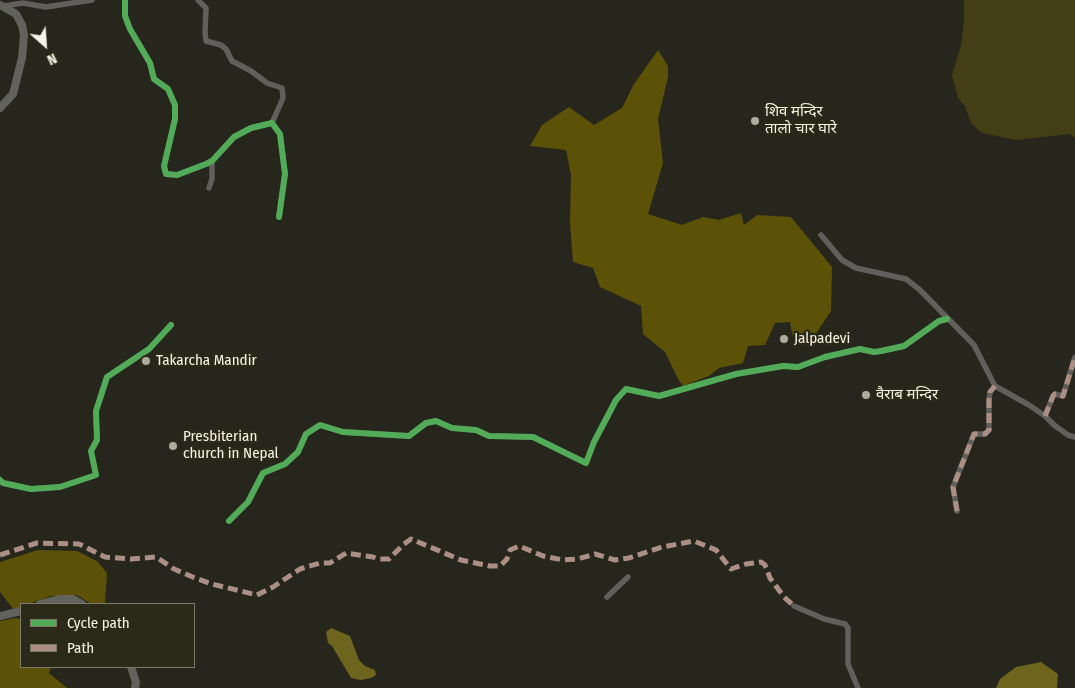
<!DOCTYPE html>
<html>
<head>
<meta charset="utf-8">
<style>
  body { margin:0 }
  #map { position:relative; width:1075px; height:688px; overflow:hidden; background:#26261c; font-family:"Fira Sans Condensed",sans-serif }
  canvas { display:block }
  .legend { position:absolute; left:20px; top:603px; width:175px; height:65px; box-sizing:border-box; background:#2b2917; border:1px solid #7c7a6b; margin:0; padding:6px 9px; list-style:none; font-size:15px; color:#f6f4e9 }
  .legend li { display:flex; align-items:center; gap:10px; height:25px }
  .legend b { width:25px; border:1px solid #7c7a6b }
  .north { position:absolute; left:20px; top:20px; width:50px; height:50px; -webkit-text-stroke:4px #2b2917; paint-order:stroke; rotate:154deg; font-size:14px; font-weight:700; line-height:20px; text-align:center; color:#f6f4e9 }
  .north::after { content:''; display:block; margin:auto; width:18px; height:22px; background:#f6f4e9; clip-path:polygon(50% 0,100% 100%,50% 72%,0 100%) }
</style>
</head>
<body>
<div id="map">
<canvas width="1075" height="688"></canvas>
<ul class="legend">
<li><b style="height:6px;background:#51ab58"></b>Cycle path</li>
<li><b style="height:6px;background:#ac8f84"></b>Path</li>
</ul>
<div class="north">N</div>
</div>
<script>
const g = document.querySelector('canvas').getContext('2d');
g.lineJoin = 'round';
function fill(path, color) { g.fillStyle = color; g.fill(path, 'evenodd'); }
const shape = rows => new Path2D(rows.map(r => 'M' + r).join(''));
function trace(path, color, width, dash) { g.strokeStyle = color; g.lineWidth = width; g.lineCap = dash ? 'butt' : 'round'; g.setLineDash(dash || []); g.stroke(path); }
function write(font, color, halo, rows, align = 'center') {
  g.font = font + ' "Fira Sans Condensed","Noto Sans Devanagari",sans-serif'; g.lineWidth = 4.5; g.setLineDash([]); g.textBaseline = 'middle'; g.strokeStyle = halo; g.fillStyle = color; for (const [text, x, y, turn = 0] of rows) {
    g.save(); g.translate(x, y); g.rotate((+turn || 0) * Math.PI / 180); g.textAlign = isNaN(turn) ? turn : align; if (halo) g.strokeText(text, 0, 0); g.fillText(text, 0, 0); g.restore();
  }
}
const green = shape([
  [964,0,1075,0,1075,138,1070,134,1016,140,982,133,971,123,965,106,958,98,952,75,961,45,964,20]
]);
const forest = shape([
  [658,50,668,66,668,77,658,119,663,163,648,214,682,225,703,217,719,220,741,213,744,225,757,215,791,217,832,267,831,311,815,335,799,345,792,334,790,322,775,323,765,345,748,346,743,363,719,368,709,376,683,386,678,379,665,352,643,334,641,306,600,287,593,268,573,262,570,223,571,175,566,150,530,146,542,125,569,107,594,125,622,108,634,84],
  [38,550,77,551,97,561,107,573,105,603,91,604,77,595,51,596,29,604,21,604,21,607,14,610,0,592,0,562],
  [15,618,21,619,21,667,51,667,49,673,67,688,0,688,0,621]
]);
const water = shape([
  [331,628,350,636,359,660,365,666,375,670,376,675,371,678,361,680,351,678,332,646,328,643,326,632],
  [1041,662,1058,674,1057,688,996,688,1000,679,1016,667]
]);
const street = shape([
  [125,0,125,16,130,29,150,63,154,79,168,89,175,105,175,119,164,166,166,174,177,175,206,164,212,161,234,137,251,128,272,123,280,134,285,174,279,217],
  [198,0,206,8,205,32,206,41,221,45,226,49,232,61,251,71,267,83,282,88,283,98,272,123],
  [4,6,23,3,46,7,92,0],
  [209,188,212,179,212,161],
  [821,235,842,260,856,268,906,279,920,290,974,345,995,386,1029,405,1045,416,1054,425,1068,435,1075,437],
  [1045,416,1053,396,1055,394,1063,396,1075,357],
  [0,480,3,483,31,489,60,487,96,475,91,451,97,440,96,411,107,377,149,349,171,325],
  [957,511,953,487,974,434,985,434,989,430,989,400,990,392,995,386],
  [229,521,248,502,263,473,285,464,298,452,306,434,320,425,343,432,409,436,426,423,436,421,452,428,476,430,489,436,533,437,586,463,594,442,616,400,626,389,659,396,736,374,783,366,798,367,825,357,860,349,874,352,881,351,904,346,939,321,947,319],
  [607,597,628,577],
  [794,606,824,619,845,624,848,628,848,664,858,688]
]);
const secondary = shape([
  [0,5,16,14,22,25,24,35,22,58,13,94,0,108],
  [40,604,59,599,73,599,82,604],
  [0,616,21,611],
  [131,667,136,682,135,688]
]);
const quiet = shape([
  [1045,416,1053,396,1055,394,1063,396,1075,357],
  [957,511,953,487,974,434,985,434,989,430,989,400,990,392,995,386],
  [0,555,37,543,79,544,105,557,131,559,156,557,174,569,195,578,212,584,257,595,273,587,300,569,320,563,330,563,346,553,373,557,378,559,389,559,404,544,411,539,461,560,490,566,500,566,507,559,510,550,519,546,543,556,563,560,578,559,595,554,615,560,629,558,662,547,694,541,716,550,731,569,746,564,761,562,765,565,770,578,784,597,794,606]
]);
const cycleway = shape([
  [125,0,125,16,130,29,150,63,154,79,168,89,175,105,175,119,164,166,166,174,177,175,206,164,212,161,234,137,251,128,272,123,280,134,285,174,279,217],
  [0,480,3,483,31,489,60,487,96,475,91,451,97,440,96,411,107,377,149,349,171,325],
  [229,521,248,502,263,473,285,464,298,452,306,434,320,425,343,432,409,436,426,423,436,421,452,428,476,430,489,436,533,437,586,463,594,442,616,400,626,389,659,396,736,374,783,366,798,367,825,357,860,349,874,352,881,351,904,346,939,321,947,319]
]);
const markers = [
  [755,121,5,"#adaca1"],
  [784,339,5,"#adaca1"],
  [146,361,5,"#adaca1"],
  [866,395,5,"#adaca1"],
  [173,446,5,"#adaca1"]
];
const poiNames = [
  ["शिव मन्दिर",765,112],
  ["तालो चार घारे",765,129],
  ["Jalpadevi",794,339],
  ["Takarcha Mandir",156,361],
  ["वैराब मन्दिर",876,395],
  ["Presbiterian",183,437],
  ["church in Nepal",183,454]
];
fill(green, '#433e16');
fill(forest, '#5b5207');
fill(water, '#6d641e');
trace(street, '#605f5b', 5.5);
trace(secondary, '#62625d', 8);
trace(quiet, '#ac8f84', 5, [10, 5]);
trace(cycleway, '#51ab58', 6);
for (const [x, y, r, color] of markers) { const dot = new Path2D(); dot.arc(x, y, r, 0, 2 * Math.PI); g.fillStyle = color; g.fill(dot); trace(dot, '#2b2917', 2); }
write('15px', '#f6f4e9', '#2b2917', poiNames, 'left');
</script>
</body>
</html>
